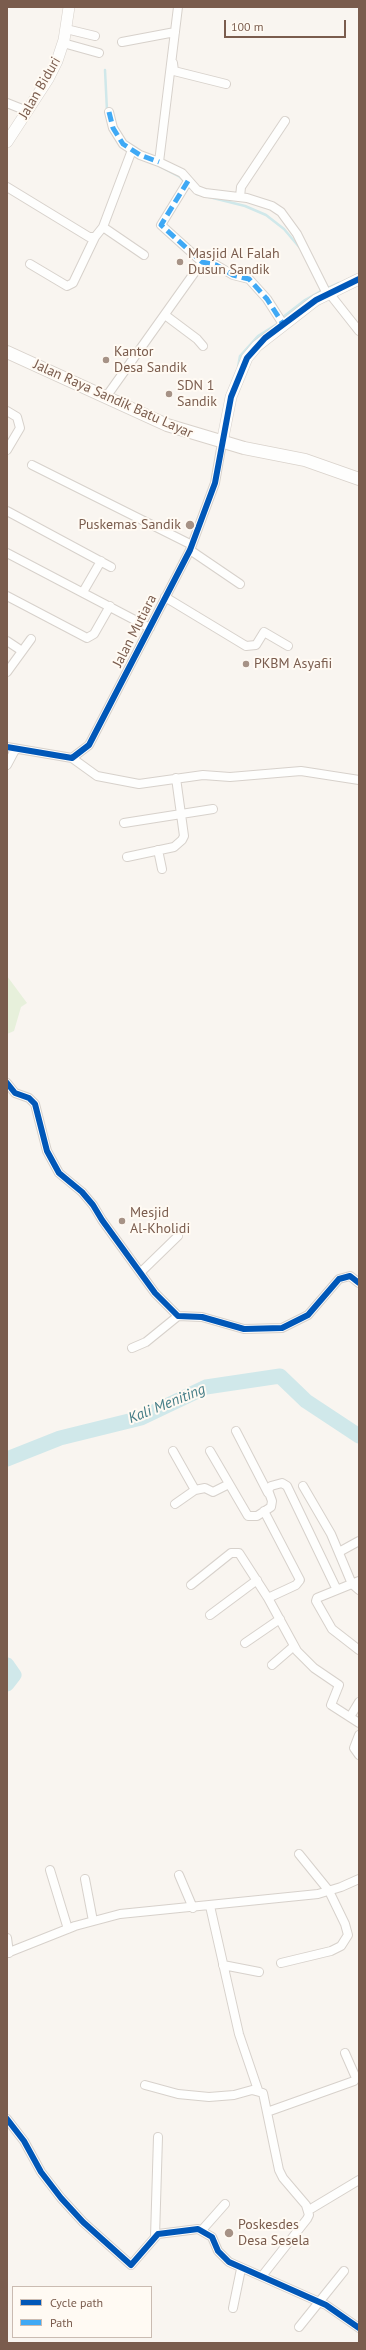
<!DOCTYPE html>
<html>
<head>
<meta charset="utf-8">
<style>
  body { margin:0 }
  #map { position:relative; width:366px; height:2350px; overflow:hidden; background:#f9f5f0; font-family:"PT Sans",sans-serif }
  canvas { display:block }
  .frame { position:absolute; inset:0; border:8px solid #7a5c4d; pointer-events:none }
  .legend { position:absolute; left:12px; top:2286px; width:140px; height:52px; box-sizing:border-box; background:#fffaf3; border:1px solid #cabbb1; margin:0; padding:5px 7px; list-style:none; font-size:12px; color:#7a5c4d }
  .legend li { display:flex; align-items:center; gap:8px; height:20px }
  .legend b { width:20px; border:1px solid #cabbb1 }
  .scale { position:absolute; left:224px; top:20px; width:122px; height:18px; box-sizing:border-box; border:2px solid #7a5c4d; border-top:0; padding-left:5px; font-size:12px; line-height:14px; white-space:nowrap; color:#7a5c4d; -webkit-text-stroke:3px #fffaf3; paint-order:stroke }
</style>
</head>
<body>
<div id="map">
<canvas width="366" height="2350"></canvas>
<div class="frame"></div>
<ul class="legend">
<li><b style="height:5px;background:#0057b8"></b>Cycle path</li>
<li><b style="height:5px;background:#3fa9f5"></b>Path</li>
</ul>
<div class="scale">100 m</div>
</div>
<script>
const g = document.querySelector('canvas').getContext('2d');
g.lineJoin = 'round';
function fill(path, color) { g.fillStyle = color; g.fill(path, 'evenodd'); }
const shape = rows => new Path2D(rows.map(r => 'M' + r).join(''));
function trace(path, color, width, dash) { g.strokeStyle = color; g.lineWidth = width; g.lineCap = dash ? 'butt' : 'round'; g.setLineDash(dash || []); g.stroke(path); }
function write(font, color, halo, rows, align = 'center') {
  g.font = font + ' "PT Sans",sans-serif'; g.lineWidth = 4; g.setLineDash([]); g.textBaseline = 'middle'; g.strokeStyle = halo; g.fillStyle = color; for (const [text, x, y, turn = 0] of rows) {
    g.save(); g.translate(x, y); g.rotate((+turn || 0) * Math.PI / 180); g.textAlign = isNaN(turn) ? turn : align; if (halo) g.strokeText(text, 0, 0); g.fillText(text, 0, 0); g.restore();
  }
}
const green = shape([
  [7,976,27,1003,21,1007,14,1031,7,1034]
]);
const stream = shape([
  [105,70,107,111],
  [161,167,180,177,197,194,245,206,266,215,284,229,300,248],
  [326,289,339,283],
  [283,317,305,300,321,291],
  [238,367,240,356,258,336,277,324]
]);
const river = shape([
  [7,1459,60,1438,141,1418,206,1387,280,1376,306,1401,359,1436],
  [7,1665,14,1675,7,1684]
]);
const minor = shape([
  [178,7,159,162,182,173,197,190,205,193,247,198,272,206,281,212,297,234,327,294],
  [66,29,95,36],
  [122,42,175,32],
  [63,43,99,53],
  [173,63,174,71,226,84],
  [7,103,27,111],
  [109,112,113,128,123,144,140,155,159,162],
  [188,181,161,225,202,262,216,265,233,275,249,279,267,299,283,324],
  [7,187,89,237,95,237],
  [240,197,241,187,285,121],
  [103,227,144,255],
  [30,264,67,286,73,283,95,237,103,227,132,150],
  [329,293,359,331],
  [165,315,197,339,203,346],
  [106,397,202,262],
  [7,411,17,417,20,428,7,450],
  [32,465,192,545],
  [7,511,111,567],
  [190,550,240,584],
  [7,553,150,628],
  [83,592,101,561],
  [7,596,87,638,94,634,110,606],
  [165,597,246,646,256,645,264,632,288,646],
  [7,641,22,651],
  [7,672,31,639],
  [7,747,72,758,89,745,190,550,215,483,222,443],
  [72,758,97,776,139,784,203,775,230,777,301,771,359,780],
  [7,765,15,750],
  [124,823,213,809],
  [158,850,162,869],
  [127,857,174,847,182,840,184,836,176,778],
  [7,1083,15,1093,29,1098,35,1104,47,1151,59,1173,82,1192,93,1205,102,1220,155,1293,178,1316,202,1317,244,1329,282,1328,308,1315,339,1279,350,1276,359,1283],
  [141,1272,178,1236],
  [132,1348,146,1342,178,1316],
  [236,1431,268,1493],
  [173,1451,195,1490],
  [210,1451,248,1516,257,1516,271,1507,272,1501,268,1490,271,1486,282,1483,287,1486,337,1590],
  [303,1486,331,1534,352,1584,359,1590],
  [175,1504,195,1490,205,1488,213,1492,229,1484],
  [264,1511,300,1580,296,1585,268,1598],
  [339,1552,359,1541],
  [359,1581,317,1598,316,1601,332,1629,359,1650],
  [191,1585,231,1553,239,1553,268,1598,297,1651,314,1668,339,1685,331,1705,359,1723],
  [210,1615,257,1580],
  [245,1643,280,1619],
  [272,1665,294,1646],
  [350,1717,359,1702],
  [359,1735,354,1748,359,1755],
  [50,1870,68,1929],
  [179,1875,193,1908],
  [85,1879,93,1921],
  [210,1906,239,2034,258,2090],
  [7,1938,9,1953],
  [7,1953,75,1926,120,1914,318,1894,341,1887,359,1879],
  [281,1963,331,1951,341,1946,348,1935,345,1924,329,1891,299,1854],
  [223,1965,259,1972],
  [145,2085,178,2094,209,2097,234,2095,252,2090,263,2093,279,2170,283,2178,306,2205,309,2215,307,2219,262,2276],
  [267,2112,354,2081,356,2078,345,2053],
  [7,2119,24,2141,41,2172,61,2198,83,2222,131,2265,158,2234,198,2229,212,2237,218,2251,229,2262,326,2305,359,2328],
  [309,2210,359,2180],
  [202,2230,225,2204],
  [155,2237,158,2137],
  [233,2308,241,2269],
  [299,2327,344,2271]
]);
const tertiary = shape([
  [7,142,48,79,57,61,64,40,69,7],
  [222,443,231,397,247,358,257,346,316,300,359,279]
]);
const secondary = shape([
  [7,352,167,425,244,448,305,460,359,479]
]);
const quiet = shape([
  [109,112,113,128,123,144,140,155,159,162],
  [188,181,161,225,202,262,216,265,233,275,249,279,267,299,283,324]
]);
const cycleway = shape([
  [7,747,72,758,89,745,190,550,215,483,231,397,247,358,265,338,316,300,359,279],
  [7,1083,15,1093,29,1098,35,1104,47,1151,59,1173,82,1192,93,1205,102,1220,155,1293,178,1316,202,1317,244,1329,282,1328,308,1315,339,1279,350,1276,359,1283],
  [7,2119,24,2141,41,2172,61,2198,83,2222,131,2265,158,2234,198,2229,212,2237,218,2251,229,2262,326,2305,359,2328]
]);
const markers = [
  [180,262,4,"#a69286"],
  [106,360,4,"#a69286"],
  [169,394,4,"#a69286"],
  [190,525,5,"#a69286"],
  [246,664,4,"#a69286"],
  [122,1221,4,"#a69286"],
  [229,2233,5,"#a69286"]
];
const streetNames = [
  ["Jalan Biduri",40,88,-60],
  ["Jalan Raya Sandik Batu Layar",113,399,24],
  ["Jalan Mutiara",135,631,-63]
];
const poiNames = [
  ["Masjid Al Falah",188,254],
  ["Dusun Sandik",188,270],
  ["Kantor",114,352],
  ["Desa Sandik",114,368],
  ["SDN 1",177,386],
  ["Sandik",177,402],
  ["Puskemas Sandik",181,525,"right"],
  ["PKBM Asyafii",254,664],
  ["Mesjid",130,1213],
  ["Al-Kholidi",130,1229],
  ["Poskesdes",238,2225],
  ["Desa Sesela",238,2241]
];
const waterNames = [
  ["Kali Meniting",167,1404,-22]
];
fill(green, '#e7f0db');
trace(stream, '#d0e8ea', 2.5);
trace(river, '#d0e8ea', 15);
trace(minor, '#d7d1cb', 10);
trace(tertiary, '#d7d1cb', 12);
trace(secondary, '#d9d2cb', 14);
trace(minor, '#fefefd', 8);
trace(tertiary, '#fefefd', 11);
trace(secondary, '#fefefd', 12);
trace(quiet, '#3fa9f5', 5, [10, 5]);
trace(cycleway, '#0057b8', 6);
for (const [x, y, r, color] of markers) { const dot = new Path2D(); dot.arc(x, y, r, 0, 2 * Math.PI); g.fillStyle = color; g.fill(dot); trace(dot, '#fffaf3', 1.5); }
write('14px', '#7a5c4d', '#fffaf3', streetNames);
write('14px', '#7a5c4d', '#fffaf3', poiNames, 'left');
write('italic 15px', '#437c86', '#fffaf3', waterNames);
</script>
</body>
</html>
